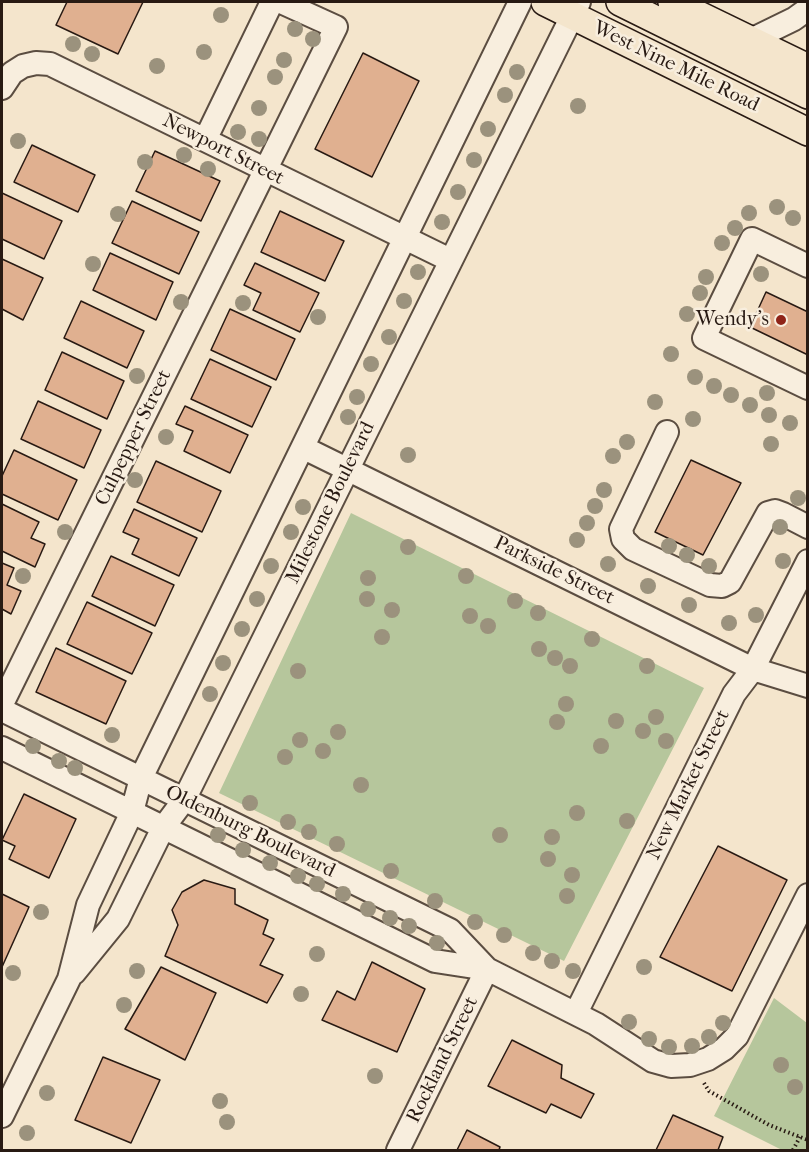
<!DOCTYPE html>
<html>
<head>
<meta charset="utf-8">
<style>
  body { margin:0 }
  #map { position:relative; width:809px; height:1152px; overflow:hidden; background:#f4e5cc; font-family:"IM FELL French Canon",serif }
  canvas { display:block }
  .frame { position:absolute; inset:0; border:3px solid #281a13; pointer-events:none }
</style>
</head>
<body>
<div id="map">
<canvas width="809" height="1152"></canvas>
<div class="frame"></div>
</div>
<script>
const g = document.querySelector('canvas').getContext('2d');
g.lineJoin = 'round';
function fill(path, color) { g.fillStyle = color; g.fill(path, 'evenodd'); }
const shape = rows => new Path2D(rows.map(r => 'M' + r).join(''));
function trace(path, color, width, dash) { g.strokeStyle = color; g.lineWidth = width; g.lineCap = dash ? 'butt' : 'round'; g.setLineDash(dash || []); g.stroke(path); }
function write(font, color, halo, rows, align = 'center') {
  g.font = font + ' "IM FELL French Canon",serif'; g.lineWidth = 5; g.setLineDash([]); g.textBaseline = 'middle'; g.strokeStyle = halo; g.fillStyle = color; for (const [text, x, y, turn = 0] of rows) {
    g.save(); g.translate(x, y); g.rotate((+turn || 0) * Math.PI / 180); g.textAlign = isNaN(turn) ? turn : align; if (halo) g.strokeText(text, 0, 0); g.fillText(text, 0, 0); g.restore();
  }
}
const green = shape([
  [351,513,704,688,564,961,219,793],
  [774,998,807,1023,807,1150,782,1150,714,1116]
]);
const building = shape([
  [67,2,143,2,118,54,56,25,67,2],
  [363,53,419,81,372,177,315,149,363,53],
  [32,145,95,175,78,212,14,182,32,145],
  [155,151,220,181,201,221,136,191,155,151],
  [2,193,62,221,44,259,2,239,2,193],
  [132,201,199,232,179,274,112,243,132,201],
  [280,211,344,241,325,281,261,252,280,211],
  [110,253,173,282,156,320,93,290,110,253],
  [2,259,43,278,23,320,2,309,2,259],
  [255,263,319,293,300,332,253,310,261,293,244,285,255,263],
  [766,292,808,312,808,355,750,327,766,292],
  [81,301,144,331,127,368,64,338,81,301],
  [230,309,295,339,276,380,211,350,230,309],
  [62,352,124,381,107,419,45,390,62,352],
  [210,359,271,387,252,427,191,399,210,359],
  [38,401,101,430,84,468,21,439,38,401],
  [185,406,248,435,230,473,184,451,193,431,176,424,185,406],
  [14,450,77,480,58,520,2,494,2,476,14,450],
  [691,460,741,483,703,555,655,532,691,460],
  [156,461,221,491,202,532,137,502,156,461],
  [2,504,39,522,31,538,45,544,35,567,2,551,2,504],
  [134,509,197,538,179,576,132,554,139,539,123,532,134,509],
  [111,556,174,585,155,626,92,596,111,556],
  [2,563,14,568,7,585,21,591,11,614,2,609,2,563],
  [87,602,152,633,132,674,67,644,87,602],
  [56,648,126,681,106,724,36,692,56,648],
  [24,794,76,819,49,878,9,859,15,846,2,840,24,794],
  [718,846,787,880,732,991,660,957,718,846],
  [204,880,235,889,235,904,268,920,263,934,274,939,260,965,283,975,267,1003,165,956,178,925,172,910,182,892,204,880],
  [2,894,29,907,2,967,2,894],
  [372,962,425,989,397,1052,322,1020,337,991,355,1000,372,962],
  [161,967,216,993,185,1060,125,1029,161,967],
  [512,1040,562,1065,561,1078,594,1094,581,1118,551,1104,546,1113,488,1086,512,1040],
  [103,1057,160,1080,131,1143,75,1120,103,1057],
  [673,1115,723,1137,718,1150,656,1150,673,1115],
  [467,1130,500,1147,499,1150,457,1150,467,1130]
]);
const path = shape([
  [704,1083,709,1091,769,1125,808,1140],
  [793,1150,800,1137]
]);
const minor = shape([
  [751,40,794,19,808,9],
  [2,88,12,73,23,66,36,63,50,64,450,260],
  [205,140,272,2],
  [808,266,752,239,704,338,808,388],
  [667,432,621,529,623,539,633,549,710,585,722,586,730,582,768,513,775,511,783,514,808,527],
  [304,448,753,669,808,686],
  [2,704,336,27,281,2],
  [2,710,450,930,487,969],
  [2,748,435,961,487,969,596,1024,653,1061,671,1066,690,1065,708,1059,724,1049,737,1036,808,895],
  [74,973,118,919,163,828,184,800,579,2],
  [576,1013,734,694,753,669,808,561],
  [2,1116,69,979,88,905,132,812,141,778,520,2],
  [398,1150,487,969]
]);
const major = shape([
  [545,2,808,132],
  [620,2,808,95],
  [672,2,808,68]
]);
const trees = [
  [221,15],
  [295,29],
  [313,39],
  [73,44],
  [204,52],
  [92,54],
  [284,60],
  [157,66],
  [517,72],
  [275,77],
  [505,95],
  [578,106],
  [259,108],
  [488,129],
  [238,132],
  [259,139],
  [18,141],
  [184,155],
  [474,160],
  [145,162],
  [208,169],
  [458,192],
  [777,207],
  [749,213],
  [118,214],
  [793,218],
  [442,222],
  [735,228],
  [722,243],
  [93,264],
  [418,272],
  [761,274],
  [706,277],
  [700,293],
  [404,301],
  [181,302],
  [243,303],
  [687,314],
  [318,317],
  [389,337],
  [671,354],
  [371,364],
  [137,376],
  [695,377],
  [714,386],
  [767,393],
  [731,395],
  [357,397],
  [655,402],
  [750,405],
  [769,415],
  [348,417],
  [693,419],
  [790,423],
  [166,437],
  [627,442],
  [771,444],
  [408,455],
  [613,456],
  [135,480],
  [604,490],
  [798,498],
  [595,506],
  [303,507],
  [587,523],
  [780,527],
  [65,532],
  [291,532],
  [577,540],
  [669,546],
  [408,547],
  [687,555],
  [783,561],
  [608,564],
  [271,566],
  [709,566],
  [23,576],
  [466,576],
  [368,578],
  [648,586],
  [257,599],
  [367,599],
  [515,601],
  [689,605],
  [392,610],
  [538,613],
  [756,615],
  [470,616],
  [729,623],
  [488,626],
  [242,629],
  [382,637],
  [592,639],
  [539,649],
  [555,658],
  [223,663],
  [570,666],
  [647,666],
  [298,671],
  [210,694],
  [566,704],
  [656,717],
  [616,721],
  [557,722],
  [643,731],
  [338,732],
  [112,735],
  [300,740],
  [666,741],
  [33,746],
  [601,746],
  [323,751],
  [285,757],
  [59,761],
  [75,768],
  [361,785],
  [250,803],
  [577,813],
  [627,821],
  [288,822],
  [309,832],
  [218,835],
  [500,835],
  [552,837],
  [337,844],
  [243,850],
  [548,859],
  [270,863],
  [391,871],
  [572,875],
  [298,876],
  [317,884],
  [343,894],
  [567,896],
  [435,901],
  [368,909],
  [41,912],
  [390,918],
  [475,922],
  [409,926],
  [504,935],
  [437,943],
  [533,953],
  [317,954],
  [552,961],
  [644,967],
  [137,971],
  [573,971],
  [13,973],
  [301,994],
  [124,1005],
  [629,1022],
  [723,1023],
  [709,1037],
  [649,1039],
  [692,1046],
  [669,1047],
  [781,1065],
  [375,1076],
  [795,1087],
  [47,1093],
  [220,1101],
  [227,1122],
  [27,1133]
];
const markers = [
  [781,320,6,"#8f2418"]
];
const streetNames = [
  ["West Nine Mile Road",676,67,26],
  ["Newport Street",223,150,27],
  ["Culpepper Street",134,438,-64],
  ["Milestone Boulevard",331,503,-64],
  ["Parkside Street",554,571,26],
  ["New Market Street",689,785,-64],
  ["Oldenburg Boulevard",250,832,26],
  ["Rockland Street",443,1060,-64]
];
const poiNames = [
  ["Wendy's",769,320]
];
fill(green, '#b6c69c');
fill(building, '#e0b090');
trace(building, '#281a13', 1.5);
trace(minor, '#5b4d41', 26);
trace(major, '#281a13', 30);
trace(path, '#281a13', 4, [1.5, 3]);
trace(minor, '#f8eede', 22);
trace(major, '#f4e5cc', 27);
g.fillStyle = '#9b927d';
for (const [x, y] of trees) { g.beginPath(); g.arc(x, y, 8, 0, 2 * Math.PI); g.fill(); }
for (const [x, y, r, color] of markers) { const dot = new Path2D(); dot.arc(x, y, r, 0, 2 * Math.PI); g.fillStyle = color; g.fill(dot); trace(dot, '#f8eede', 2); }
write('20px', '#281a13', '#f8eede', streetNames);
write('20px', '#281a13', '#f8eede', poiNames, 'right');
</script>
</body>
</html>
